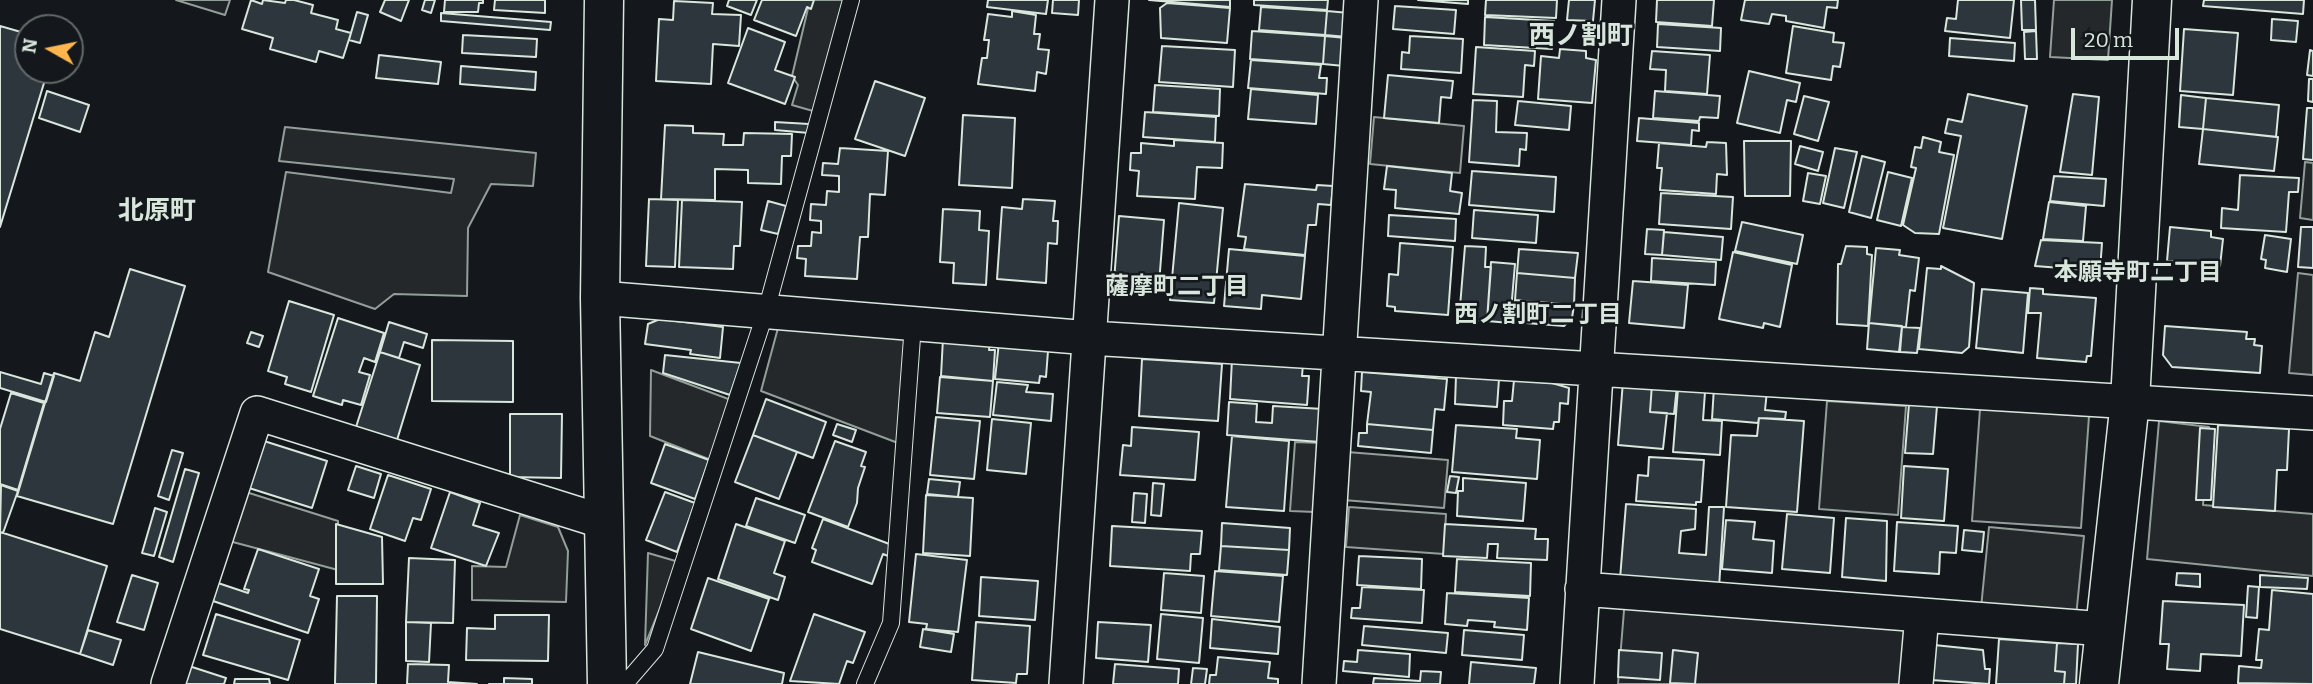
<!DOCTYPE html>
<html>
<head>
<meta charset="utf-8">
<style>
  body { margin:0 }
  #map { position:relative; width:2313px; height:684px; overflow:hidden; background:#14181c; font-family:Bitter,serif }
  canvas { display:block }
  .north { position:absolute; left:14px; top:14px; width:70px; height:70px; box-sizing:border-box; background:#14181c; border:2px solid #626a69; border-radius:50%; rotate:279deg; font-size:19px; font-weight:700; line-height:28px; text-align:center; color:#d8e6dc }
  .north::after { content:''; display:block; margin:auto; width:24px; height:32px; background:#ffb74d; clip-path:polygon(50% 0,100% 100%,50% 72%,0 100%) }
  .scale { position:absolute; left:2071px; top:28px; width:108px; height:32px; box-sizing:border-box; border:4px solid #d8e6dc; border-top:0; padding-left:9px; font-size:21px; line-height:24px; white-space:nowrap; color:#d8e6dc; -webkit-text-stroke:5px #14181c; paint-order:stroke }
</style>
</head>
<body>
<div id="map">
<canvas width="2313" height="684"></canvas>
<div class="north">N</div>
<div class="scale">20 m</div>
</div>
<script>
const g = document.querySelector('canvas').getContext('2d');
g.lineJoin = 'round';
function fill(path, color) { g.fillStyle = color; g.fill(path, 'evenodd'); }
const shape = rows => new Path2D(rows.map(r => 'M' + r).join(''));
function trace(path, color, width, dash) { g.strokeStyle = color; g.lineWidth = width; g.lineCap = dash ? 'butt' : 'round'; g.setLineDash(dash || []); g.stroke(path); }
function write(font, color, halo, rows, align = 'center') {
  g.font = font + ' Bitter,"Noto Sans JP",serif'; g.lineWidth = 5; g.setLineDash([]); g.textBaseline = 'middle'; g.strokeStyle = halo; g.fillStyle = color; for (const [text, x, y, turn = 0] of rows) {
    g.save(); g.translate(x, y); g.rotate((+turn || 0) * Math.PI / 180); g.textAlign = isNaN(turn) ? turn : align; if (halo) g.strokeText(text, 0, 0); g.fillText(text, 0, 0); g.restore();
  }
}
const green = shape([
  [176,0,230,0,225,15,176,0],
  [1625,598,1921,629,1918,684,1618,684,1625,598]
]);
const parking = shape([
  [810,0,844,0,813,111,792,105,798,85,792,76,810,0],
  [2054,0,2112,0,2108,60,2050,57,2054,0],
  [1374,117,1464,126,1460,173,1370,164,1374,117],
  [285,127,536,153,533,186,491,184,468,228,467,296,394,294,375,309,268,272,286,172,451,193,454,179,279,161,285,127],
  [2305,162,2313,163,2313,220,2300,218,2305,162],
  [2298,273,2313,275,2313,375,2289,373,2298,273],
  [778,328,907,339,898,443,761,391,778,328],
  [651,370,731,400,711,460,650,436,651,370],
  [1827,401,1906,406,1898,515,1819,509,1827,401],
  [1980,409,2089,416,2081,528,1972,521,1980,409],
  [2159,421,2209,427,2203,505,2313,514,2313,576,2147,559,2159,421],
  [1295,442,1320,443,1315,512,1290,511,1295,442],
  [1347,452,1448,460,1444,508,1343,500,1347,452],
  [246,492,338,521,338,570,229,541,246,492],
  [1349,507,1446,514,1444,554,1346,547,1349,507],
  [520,515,558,527,568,551,566,602,472,600,472,566,506,567,520,515],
  [1989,527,2084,536,2076,617,1981,608,1989,527],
  [648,553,679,562,645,645,648,553]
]);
const building = shape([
  [251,0,262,4,263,0,285,3,286,0,294,0,313,5,311,13,338,20,336,29,351,33,343,58,319,51,316,62,270,49,273,38,242,29,251,0],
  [385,0,409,0,401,21,380,12,385,0],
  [425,0,435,0,431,13,422,10,425,0],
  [445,0,483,0,483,3,479,3,478,12,444,12,445,0],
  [495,0,545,0,545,13,494,10,495,0],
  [729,0,757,0,751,15,727,6,729,0],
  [762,0,814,0,811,9,807,7,796,36,754,20,762,0],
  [988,0,1048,0,1046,14,987,7,988,0],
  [1053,0,1079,0,1078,15,1052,13,1053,0],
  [1149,0,1230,0,1230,7,1149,0],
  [1254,0,1328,0,1327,10,1254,5,1254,0],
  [1418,0,1468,0,1468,4,1418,0],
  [1486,0,1557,0,1556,18,1485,15,1486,0],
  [1569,0,1595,0,1593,21,1567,20,1569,0],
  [1657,0,1714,0,1712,26,1656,22,1657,0],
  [1745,0,1838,0,1837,8,1827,7,1824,28,1786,21,1786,16,1772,14,1769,24,1741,20,1745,0],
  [1958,0,2014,0,2010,38,1945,31,1947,18,1956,19,1958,0],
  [2021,0,2035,0,2036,30,2022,30,2021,0],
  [2204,0,2304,0,2303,14,2203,6,2204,0],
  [674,1,713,3,712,14,741,15,739,46,713,44,711,84,656,81,659,19,673,20,674,1],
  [1167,3,1230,8,1227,43,1161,38,1160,8,1167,3],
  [1395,6,1456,10,1454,34,1393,29,1395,6],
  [1261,7,1327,11,1325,35,1259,30,1261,7],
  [1012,11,1036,15,1034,34,1040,34,1038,49,1049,50,1046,74,1037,72,1035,91,978,84,982,58,987,58,989,40,984,40,988,14,1012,17,1012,11],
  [1327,11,1349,13,1347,37,1325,35,1327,11],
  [357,12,368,15,360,43,349,40,357,12],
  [441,13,551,22,550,30,441,21,441,13],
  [1485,17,1554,21,1552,49,1484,45,1485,17],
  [2272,19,2298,21,2296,42,2271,40,2272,19],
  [1658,24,1721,28,1720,51,1657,47,1658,24],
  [0,26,28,34,28,70,48,70,0,227,0,26],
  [1793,26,1834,33,1833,42,1844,43,1840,67,1833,66,1831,80,1786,73,1793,26],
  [748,28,785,42,775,70,795,77,785,104,728,83,748,28],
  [2184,29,2238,33,2233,95,2180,91,2184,29],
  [1252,31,1325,36,1323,64,1250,59,1252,31],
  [2036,31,2037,59,2025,59,2024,32,2036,31],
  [463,35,537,39,536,57,462,53,463,35],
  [1325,36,1346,38,1344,66,1323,64,1325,36],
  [1410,36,1463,39,1461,73,1401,69,1402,52,1409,53,1410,36],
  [1950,38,2015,43,2014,61,1949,56,1950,38],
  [1162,46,1235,50,1233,87,1159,82,1162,46],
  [1476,47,1535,51,1534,66,1525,65,1523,97,1473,94,1476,47],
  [1560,49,1586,51,1586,58,1596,60,1592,103,1538,99,1541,56,1559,58,1560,49],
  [2310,50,2313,51,2313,76,2307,75,2310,50],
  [1652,51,1710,55,1707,94,1665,91,1666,70,1650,69,1652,51],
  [379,55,441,62,438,84,376,78,379,55],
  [1251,60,1321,65,1319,78,1327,78,1326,94,1248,88,1251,60],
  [461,66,536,72,535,90,460,84,461,66],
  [1749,71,1800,83,1796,102,1787,100,1780,133,1737,123,1749,71],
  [1388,75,1453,81,1451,98,1441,97,1439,123,1384,118,1388,75],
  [2309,79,2313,79,2313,102,2308,101,2309,79],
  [875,81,925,98,905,156,855,139,875,81],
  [1155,85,1220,89,1219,116,1153,112,1155,85],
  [1251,89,1318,95,1316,124,1248,119,1251,89],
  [47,91,89,105,80,132,39,118,47,91],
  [1655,91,1720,96,1718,118,1700,117,1699,121,1653,118,1655,91],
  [1968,94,2027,106,2002,239,1943,228,1961,136,1945,133,1948,119,1962,122,1968,94],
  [2073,94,2099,97,2092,175,2060,172,2073,94],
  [2181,95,2206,98,2203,129,2179,127,2181,95],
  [1804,96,1829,102,1818,141,1794,134,1804,96],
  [2206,98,2279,105,2276,137,2203,129,2206,98],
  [1473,100,1497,101,1496,132,1527,133,1526,150,1520,149,1519,166,1469,162,1473,100],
  [1518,101,1571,106,1569,130,1515,125,1518,101],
  [2307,108,2313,108,2313,160,2303,159,2307,108],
  [1145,112,1216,117,1215,142,1143,137,1145,112],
  [963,115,1015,118,1012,188,959,185,963,115],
  [1639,118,1699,123,1699,131,1692,130,1691,145,1637,141,1639,118],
  [775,122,809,124,809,133,775,130,775,122],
  [665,125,693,126,693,133,724,134,723,145,743,145,744,133,792,134,791,156,782,156,781,184,748,183,748,170,715,169,715,200,661,199,665,125],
  [2203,129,2278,137,2274,171,2199,164,2203,129],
  [1923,137,1941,142,1939,152,1954,155,1939,234,1915,233,1903,225,1916,168,1911,167,1915,147,1921,148,1923,137],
  [1174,140,1223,143,1222,168,1197,167,1195,199,1137,196,1139,171,1130,170,1131,153,1141,153,1141,143,1174,146,1174,140],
  [1744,141,1791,141,1790,196,1745,196,1744,141],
  [1707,142,1726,143,1727,175,1717,174,1716,194,1660,190,1662,168,1657,168,1659,143,1706,147,1707,142],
  [1800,146,1823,152,1818,171,1795,164,1800,146],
  [840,148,888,151,885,195,870,194,868,237,860,237,857,279,805,276,806,259,797,258,798,246,811,246,812,232,821,233,821,221,810,220,811,204,826,205,827,191,839,192,839,176,822,175,823,163,838,164,840,148],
  [1835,148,1857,152,1844,208,1823,203,1835,148],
  [1862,156,1885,162,1871,218,1849,212,1862,156],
  [1387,166,1452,173,1450,191,1462,193,1459,214,1395,208,1396,190,1384,189,1387,166],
  [1472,171,1556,177,1554,212,1469,205,1472,171],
  [1888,172,1912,178,1901,226,1877,220,1888,172],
  [1808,173,1826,176,1820,204,1803,201,1808,173],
  [2240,175,2299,178,2298,192,2289,192,2286,232,2221,228,2222,208,2238,210,2240,175],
  [2054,176,2106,179,2104,206,2050,201,2054,176],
  [1245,184,1316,190,1317,185,1333,186,1331,205,1318,204,1316,225,1308,225,1305,255,1244,249,1246,237,1238,236,1245,184],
  [1661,193,1733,197,1731,229,1659,224,1661,193],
  [649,199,678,200,675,267,646,266,649,199],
  [1023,199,1055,201,1053,221,1058,221,1057,244,1048,243,1046,283,997,279,1002,207,1022,209,1023,199],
  [682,200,742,202,740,246,734,246,733,269,679,267,682,200],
  [768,201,786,206,778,234,761,230,768,201],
  [2049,202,2086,206,2083,241,2043,239,2049,202],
  [1179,203,1223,208,1214,303,1170,300,1179,203],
  [943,209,980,211,979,230,989,231,986,285,953,283,954,263,940,262,943,209],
  [1474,210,1538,215,1536,243,1472,238,1474,210],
  [1389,215,1456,219,1455,241,1388,236,1389,215],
  [1119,216,1164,220,1159,284,1114,281,1119,216],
  [1742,222,1803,235,1797,264,1735,251,1742,222],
  [2170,227,2211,231,2211,237,2223,239,2220,266,2167,261,2170,227],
  [2301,227,2313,227,2313,268,2298,267,2301,227],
  [1647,229,1664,230,1662,255,1645,254,1647,229],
  [1664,232,1723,237,1721,260,1662,255,1664,232],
  [2265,235,2291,239,2287,272,2265,268,2266,260,2261,259,2265,235],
  [2041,240,2102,243,2100,271,2035,266,2041,240],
  [1400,243,1453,247,1448,315,1395,311,1395,307,1387,306,1389,274,1398,275,1400,243],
  [1465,246,1486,247,1485,267,1491,267,1487,321,1459,319,1465,246],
  [1846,246,1867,247,1867,254,1872,255,1868,326,1837,324,1838,264,1841,264,1846,246],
  [1876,248,1900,250,1899,255,1919,258,1915,291,1910,290,1906,327,1869,323,1876,248],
  [1229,249,1305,256,1301,299,1262,295,1261,309,1224,306,1229,249],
  [1519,249,1578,253,1575,278,1517,273,1519,249],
  [1733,252,1792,265,1780,327,1764,323,1763,328,1719,319,1733,252],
  [1652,258,1716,262,1715,285,1651,281,1652,258],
  [1491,262,1515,264,1510,323,1487,321,1491,262],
  [1941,266,1974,283,1969,347,1962,353,1919,349,1927,268,1941,269,1941,266],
  [130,269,185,286,113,524,17,496,54,373,80,381,95,332,109,337,130,269],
  [1517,273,1575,278,1574,305,1515,300,1517,273],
  [1633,281,1688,285,1684,328,1629,323,1633,281],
  [2030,288,2043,289,2043,294,2096,298,2091,356,2087,356,2086,362,2037,358,2041,313,2028,313,2030,288],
  [1982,289,2028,293,2023,353,1976,348,1982,289],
  [1515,300,1574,305,1572,318,1564,326,1513,322,1515,300],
  [289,301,334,315,311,392,285,384,287,377,268,371,289,301],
  [338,318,384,333,375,362,364,358,359,372,370,375,361,405,343,400,342,405,313,396,338,318],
  [660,319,723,327,720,358,690,354,691,350,645,344,648,324,660,319],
  [389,322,427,334,423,348,404,342,399,358,380,352,389,322],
  [1869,323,1902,326,1899,352,1867,349,1869,323],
  [2165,326,2247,332,2246,339,2255,339,2254,345,2262,346,2260,373,2172,367,2163,355,2165,326],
  [1902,327,1920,328,1917,353,1900,352,1902,327],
  [251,332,263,336,259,347,247,343,251,332],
  [943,338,990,342,989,350,995,350,993,381,941,376,943,338],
  [432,340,513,341,513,402,432,401,432,340],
  [999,342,1048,351,1046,377,1040,376,1039,383,995,379,999,342],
  [380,352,420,365,397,440,356,427,380,352],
  [665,355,741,363,730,395,663,373,665,355],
  [1142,359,1222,364,1218,421,1139,416,1142,359],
  [1232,359,1303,364,1302,376,1309,376,1307,405,1230,399,1232,359],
  [0,372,41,384,44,373,54,376,46,402,0,388,0,372],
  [1362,372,1447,379,1444,410,1435,409,1433,430,1367,424,1371,392,1361,391,1362,372],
  [1456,376,1499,379,1497,407,1455,404,1456,376],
  [940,377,993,381,990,417,937,413,940,377],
  [1514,380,1552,383,1569,388,1568,404,1560,403,1559,422,1554,422,1553,429,1503,425,1504,401,1512,401,1514,380],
  [1623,381,1652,384,1650,412,1667,413,1663,449,1618,445,1623,381],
  [997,382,1028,385,1026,392,1053,394,1051,421,993,415,997,382],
  [1652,384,1677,386,1674,414,1650,412,1652,384],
  [1714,387,1767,391,1765,410,1786,412,1785,419,1759,418,1758,423,1712,419,1714,387],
  [1678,389,1705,392,1703,420,1722,421,1720,455,1673,452,1678,389],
  [11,393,44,403,18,490,0,484,0,429,11,393],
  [766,399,826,422,813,458,753,435,766,399],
  [1229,402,1257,404,1256,422,1272,423,1273,406,1323,409,1320,442,1227,435,1229,402],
  [1909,404,1937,406,1933,454,1905,453,1909,404],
  [510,414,562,414,561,478,510,477,510,414],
  [936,417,980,421,974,479,930,475,936,417],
  [1759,418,1804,421,1797,512,1726,507,1731,435,1757,436,1759,418],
  [992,419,1031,423,1026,474,987,470,992,419],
  [837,424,856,430,852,442,833,435,837,424],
  [1367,424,1433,430,1431,453,1358,446,1359,433,1367,433,1367,424],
  [1456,425,1517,429,1516,438,1540,440,1537,479,1452,472,1456,425],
  [2218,425,2289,429,2287,470,2277,470,2275,511,2213,507,2218,425],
  [1132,427,1199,432,1195,480,1120,475,1123,445,1131,446,1132,427],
  [2200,428,2215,429,2211,500,2196,500,2200,428],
  [753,435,797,452,779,499,735,482,753,435],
  [1232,436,1289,441,1284,511,1226,507,1232,436],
  [264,441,327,461,312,508,249,488,264,441],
  [835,441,866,452,861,466,865,467,858,488,857,503,848,527,808,512,835,441],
  [665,444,709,460,695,499,651,483,665,444],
  [172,450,183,453,169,500,158,496,172,450],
  [1649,457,1704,460,1701,502,1696,502,1696,505,1636,501,1638,475,1648,476,1649,457],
  [356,466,381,474,374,498,348,490,356,466],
  [1904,466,1948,469,1944,521,1901,518,1904,466],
  [185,469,199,473,173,562,159,557,185,469],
  [388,475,431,489,421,520,413,518,405,541,370,529,388,475],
  [1450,476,1459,477,1456,493,1447,492,1450,476],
  [1463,478,1526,483,1523,521,1457,516,1458,491,1463,491,1463,478],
  [929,479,960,482,958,497,927,494,929,479],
  [1153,483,1164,484,1161,516,1151,515,1153,483],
  [1,485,18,491,3,533,0,532,1,485],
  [450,492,480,503,473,525,499,533,486,566,431,548,450,492],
  [665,492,695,503,677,552,646,540,665,492],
  [1134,493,1147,494,1145,523,1132,522,1134,493],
  [926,495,973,498,970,556,923,553,926,495],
  [756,498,805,515,795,543,746,526,756,498],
  [1626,504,1696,509,1695,529,1681,531,1679,553,1706,555,1709,507,1724,507,1719,588,1620,579,1626,504],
  [155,508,167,512,154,556,142,553,155,508],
  [1787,514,1834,518,1830,573,1782,569,1787,514],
  [1846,518,1887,521,1886,581,1842,577,1846,518],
  [823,519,892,545,888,556,883,554,872,584,812,562,816,550,812,548,823,519],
  [1726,520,1755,522,1753,539,1774,541,1772,573,1722,569,1726,520],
  [1897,522,1958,526,1956,553,1940,552,1939,574,1894,571,1897,522],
  [1222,523,1290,528,1289,550,1221,546,1222,523],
  [336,524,382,537,383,584,336,584,336,524],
  [736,524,785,541,774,573,785,577,778,600,718,579,736,524],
  [1445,524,1536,529,1535,539,1548,539,1547,560,1497,558,1498,544,1488,544,1487,558,1443,556,1445,524],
  [1112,526,1202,531,1200,554,1191,554,1190,571,1110,566,1112,526],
  [1964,530,1984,532,1982,552,1962,550,1964,530],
  [0,532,107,566,80,654,0,629,0,532],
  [1221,546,1289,550,1287,575,1219,570,1221,546],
  [258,549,319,569,310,596,319,599,308,633,213,601,218,583,248,593,249,590,244,589,258,549],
  [916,554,967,560,958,632,926,629,927,624,909,622,916,554],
  [1359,556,1422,559,1421,589,1357,585,1359,556],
  [409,558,455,560,453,623,406,622,409,558],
  [1457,559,1531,563,1530,596,1455,592,1457,559],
  [1215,571,1283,576,1279,622,1211,616,1215,571],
  [1164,573,1204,576,1201,613,1161,610,1164,573],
  [2177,573,2200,574,2200,587,2176,585,2177,573],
  [132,575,158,583,144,630,117,622,132,575],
  [2260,575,2308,578,2307,589,2260,587,2260,575],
  [981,577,1038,581,1035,620,979,616,981,577],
  [708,578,769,599,751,651,691,629,708,578],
  [2248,586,2259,587,2257,618,2246,617,2248,586],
  [1362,587,1424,590,1422,623,1351,618,1352,608,1360,608,1362,587],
  [2272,590,2313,594,2313,684,2238,683,2239,666,2261,668,2262,660,2256,660,2259,629,2269,630,2272,590],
  [1447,593,1529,598,1527,630,1494,627,1495,622,1468,620,1467,626,1445,624,1447,593],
  [337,596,377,596,376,684,335,684,337,596],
  [2163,601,2244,605,2241,656,2201,654,2200,671,2167,669,2169,644,2160,644,2163,601],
  [216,614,300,640,288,680,203,655,216,614],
  [814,614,865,632,853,663,847,661,839,684,790,681,814,614],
  [1161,614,1203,618,1199,663,1157,659,1161,614],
  [495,615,549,615,548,661,466,660,467,628,495,629,495,615],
  [1212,619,1280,627,1278,654,1210,648,1212,619],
  [406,622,431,623,429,662,406,661,406,622],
  [976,622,1030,626,1027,674,1017,674,1016,683,972,680,976,622],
  [1098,622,1151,625,1148,662,1096,658,1098,622],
  [1364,626,1448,633,1446,653,1362,645,1364,626],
  [923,629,954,634,951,652,920,647,923,629],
  [88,630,121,640,113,665,80,654,88,630],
  [1464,630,1524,635,1522,660,1462,655,1464,630],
  [1999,639,2057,643,2055,671,2065,672,2064,684,1996,684,1999,639],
  [2057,643,2078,644,2076,684,2064,684,2065,672,2055,671,2057,643],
  [1934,645,1983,650,1985,669,1990,669,1989,684,1931,680,1934,645],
  [1358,650,1410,654,1409,677,1343,671,1344,661,1357,662,1358,650],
  [1619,650,1662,653,1660,680,1618,677,1619,650],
  [1673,650,1698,653,1695,684,1670,683,1673,650],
  [698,652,784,673,782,684,690,684,698,652],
  [1218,657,1270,662,1268,678,1278,679,1278,684,1209,684,1210,675,1216,675,1218,657],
  [1471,662,1536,668,1534,684,1469,684,1471,662],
  [408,664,449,665,448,682,477,684,407,684,408,664],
  [1115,664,1179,669,1178,684,1113,684,1115,664],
  [189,666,226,678,224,684,183,684,189,666],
  [1193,668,1207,669,1205,684,1191,684,1193,668],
  [1421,671,1441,672,1440,684,1373,684,1374,678,1420,681,1421,671],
  [504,678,532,679,532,684,489,684,504,684,504,678],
  [235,679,269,679,270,684,234,684,235,679]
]);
const lane = shape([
  [607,680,630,678,655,649,766,311,851,0],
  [865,684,891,623,913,324]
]);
const street = shape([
  [600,298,1090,338,2313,413],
  [1582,589,2105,629],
  [168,684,257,413,604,522],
  [1066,684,1112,0],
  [1319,684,1361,0],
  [1577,684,1619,0],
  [1916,684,1922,615]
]);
const secondary = shape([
  [604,0,600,298,607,684],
  [2099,684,2130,401,2152,0]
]);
const neighbourhoodNames = [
  ["本願寺町二丁目",2138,273],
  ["薩摩町二丁目",1177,287],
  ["西ノ割町二丁目",1538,315]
];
const quarterNames = [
  ["西ノ割町",1581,37],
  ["北原町",157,212]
];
fill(green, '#202428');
trace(green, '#939e99', 2);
fill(parking, '#24282b');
trace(parking, '#939e99', 2);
fill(building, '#2c363c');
trace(building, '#d8e6dc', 2);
trace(lane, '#d8e6dc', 18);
trace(street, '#d8e6dc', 36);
trace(secondary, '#d8e6dc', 41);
trace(lane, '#14181c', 16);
trace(street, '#14181c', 33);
trace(secondary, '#14181c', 38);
write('bold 24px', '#d8e6dc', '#14181c', neighbourhoodNames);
write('bold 26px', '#d8e6dc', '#14181c', quarterNames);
</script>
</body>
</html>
